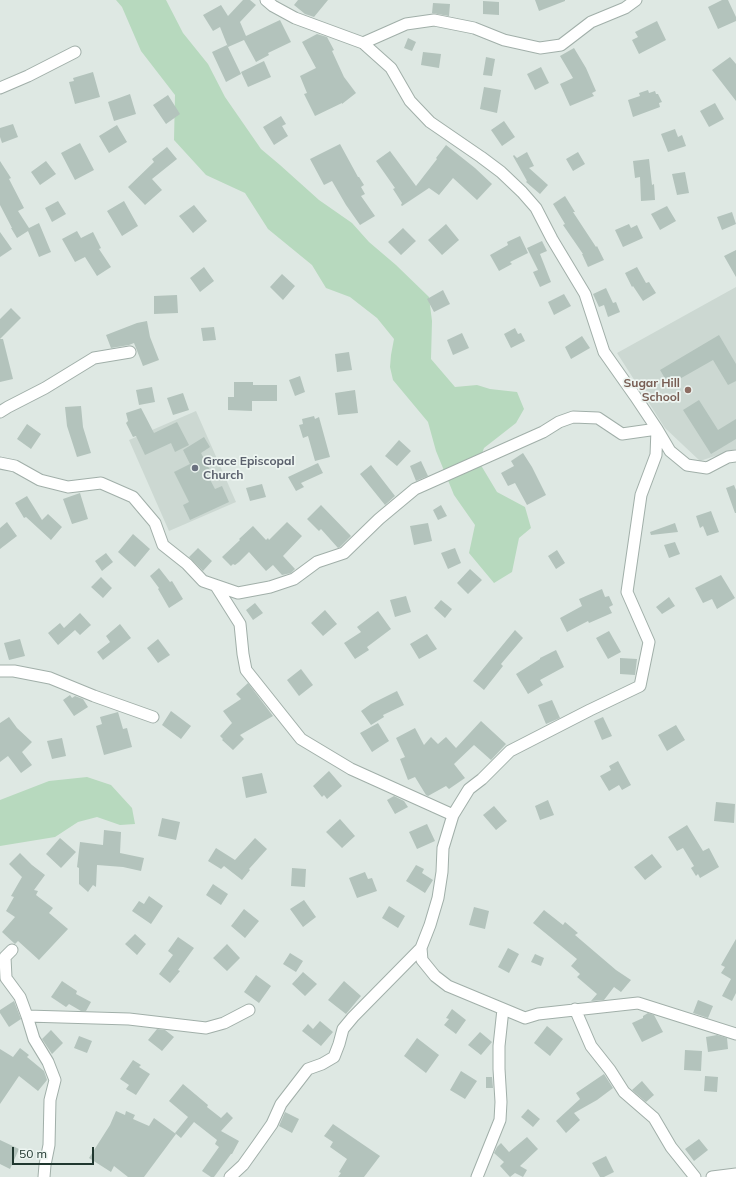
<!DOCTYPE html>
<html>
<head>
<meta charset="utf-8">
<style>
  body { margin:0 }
  #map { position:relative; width:736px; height:1177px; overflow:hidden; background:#dee8e3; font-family:Mulish,sans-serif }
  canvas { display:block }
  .scale { position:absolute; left:12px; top:1147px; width:82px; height:18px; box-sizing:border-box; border:2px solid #20372f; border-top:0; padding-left:5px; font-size:12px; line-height:14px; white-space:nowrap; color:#20372f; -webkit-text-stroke:3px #edf5f1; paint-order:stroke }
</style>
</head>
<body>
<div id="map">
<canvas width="736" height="1177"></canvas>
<div class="scale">50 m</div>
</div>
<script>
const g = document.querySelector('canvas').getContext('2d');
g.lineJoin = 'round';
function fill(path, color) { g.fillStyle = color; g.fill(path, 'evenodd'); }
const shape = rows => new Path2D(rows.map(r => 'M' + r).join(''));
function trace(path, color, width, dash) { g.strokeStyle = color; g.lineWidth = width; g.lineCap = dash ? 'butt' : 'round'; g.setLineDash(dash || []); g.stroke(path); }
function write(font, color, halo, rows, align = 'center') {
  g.font = font + ' Mulish,sans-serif'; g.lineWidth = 3.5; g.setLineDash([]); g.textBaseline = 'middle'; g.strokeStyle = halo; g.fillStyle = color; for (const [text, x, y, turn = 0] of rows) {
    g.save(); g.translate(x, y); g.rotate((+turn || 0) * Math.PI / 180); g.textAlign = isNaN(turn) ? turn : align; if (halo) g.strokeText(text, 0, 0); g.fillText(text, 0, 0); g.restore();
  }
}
const built = shape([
  [736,287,736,449,700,461,665,428,617,353],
  [196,411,236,502,169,531,129,440]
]);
const green = shape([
  [116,0,166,0,183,33,208,64,225,97,261,149,280,165,319,200,352,223,369,242,396,265,429,297,432,321,431,359,455,387,477,385,490,389,517,392,524,409,516,423,484,448,479,462,497,492,525,507,531,528,519,538,512,572,494,583,469,553,475,525,454,495,436,451,428,422,393,380,390,367,391,355,394,339,377,318,350,297,326,288,312,265,268,229,245,193,206,175,174,140,175,95,141,51,122,7],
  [87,777,111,785,132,808,135,824,120,825,97,817,78,822,55,837,0,846,0,800,49,781]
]);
const building = shape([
  [243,0,250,0,256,5,240,22,246,36,280,20,291,42,268,53,269,55,256,62,244,40,228,47,220,27,213,31,203,15,221,5,228,16],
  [298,0,328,0,314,17,305,14,294,5],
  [535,0,565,0,565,1,539,11],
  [722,0,728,0,736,17,736,21,718,29,708,7],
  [483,1,499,2,499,15,483,14],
  [433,3,450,4,449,16,432,13],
  [657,21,666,40,639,54,632,40,638,37,635,32],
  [317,34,327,37,334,50,332,51,344,77,356,93,342,104,342,103,315,116,304,94,307,93,300,76,316,68,302,42],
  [408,38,416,42,412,51,404,48],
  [227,45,241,74,226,82,212,52],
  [574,48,586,68,596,91,592,93,594,96,570,106,560,84,573,78,560,56],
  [423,52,441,54,439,68,421,65],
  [486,57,495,59,492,76,483,75],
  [730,57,736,64,736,101,712,70],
  [264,61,271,77,248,87,241,72],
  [541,67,549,83,535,90,527,74],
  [93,72,100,97,75,104,69,82,74,81,73,78],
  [484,87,501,90,497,113,480,109],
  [648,90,649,93,655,91,656,94,658,94,662,102,659,103,660,107,633,117,628,100,640,96,639,93],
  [130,94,136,114,114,121,108,102],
  [168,95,180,114,166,124,153,105],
  [715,103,724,119,709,127,700,111],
  [281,116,286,124,282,126,288,136,274,145,263,127],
  [504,121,515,137,502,146,491,130],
  [13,124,18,137,2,143,0,137,0,128],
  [117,125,127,142,109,153,99,136],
  [675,129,678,137,682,135,686,146,668,152,661,134],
  [80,143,94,170,75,180,61,153],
  [340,144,358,177,359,177,364,185,361,187,365,194,361,196,375,216,360,225,346,205,332,181,324,185,310,159],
  [446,145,475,168,492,184,477,200,453,178,439,195,429,188,402,206,401,205,402,203,393,189,395,188,376,161,390,151,416,186,437,159,436,158],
  [167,147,177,159,152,179,162,190,145,205,128,187,154,162,152,159],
  [527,152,534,166,529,168,548,185,540,194,526,182,527,181,513,156,514,155,517,158],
  [578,152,585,164,573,171,566,159],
  [649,159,652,185,654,184,655,200,641,201,640,177,635,178,633,161],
  [0,161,11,178,9,179,24,208,18,211,29,228,39,223,51,252,39,257,28,231,17,238,11,228,12,228,0,205],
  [46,161,56,174,40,185,31,172],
  [685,172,689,193,677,195,672,174],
  [565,196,575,212,573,212,596,247,597,246,604,260,588,267,582,254,583,254,563,225,565,224,553,204],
  [58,201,66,214,52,222,45,208],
  [124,201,138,226,122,236,107,211],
  [194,205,207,221,193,233,179,216],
  [667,206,676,221,660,230,651,214],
  [732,212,736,224,722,230,717,217],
  [446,224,459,240,442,255,428,240],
  [629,224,631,228,637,225,643,238,623,247,615,230],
  [403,228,416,241,401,255,388,242],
  [77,231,81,238,93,232,101,248,99,249,111,267,97,276,85,257,75,262,62,239],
  [0,232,12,249,0,257],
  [520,236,528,253,510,262,512,264,499,271,490,255,508,245,507,242],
  [542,241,547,251,540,254,551,282,540,287,533,272,538,270,527,248],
  [736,250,736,277,724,256],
  [204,267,214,281,200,292,190,278],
  [637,267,646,283,649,282,656,293,643,301,633,286,632,287,625,273],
  [282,274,295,286,283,300,270,287],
  [606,288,613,303,616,302,620,312,608,317,604,305,599,307,593,294],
  [443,290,450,304,434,312,427,299],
  [564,294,571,306,554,315,548,302],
  [177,295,178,313,154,314,154,296],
  [11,308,21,318,0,339,3,339,13,379,0,382,0,319],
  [147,321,150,337,159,360,143,366,134,343,129,345,111,348,106,335,137,323],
  [214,327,216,340,203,341,201,328],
  [515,328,518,334,521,333,525,341,511,348,504,334],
  [462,333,469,348,453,355,447,340],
  [719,335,736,364,736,381,728,385,713,360,669,385,660,370],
  [582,336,590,348,571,359,565,347],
  [349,352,352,370,337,372,335,354],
  [300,376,305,392,295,396,289,380],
  [234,382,253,382,253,385,277,385,277,401,252,401,252,411,228,410,228,397,234,397],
  [152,387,155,402,139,405,136,390],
  [355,390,358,413,338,415,335,393],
  [183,393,189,410,173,415,167,398],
  [699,400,718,430,736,419,736,439,711,454,683,410],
  [81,406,83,427,91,453,77,457,67,426,65,407],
  [141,408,154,433,177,422,189,445,175,452,171,443,145,455,136,436,133,437,126,423,128,421,126,413],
  [314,416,315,419,319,417,330,457,315,461,308,436,303,438,299,425,303,424,302,419],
  [27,424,41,434,31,449,17,439],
  [204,437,210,447,201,453,211,472,207,474,215,489,222,486,229,502,190,520,183,505,189,502,174,472,190,464,183,450],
  [399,440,411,451,397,466,385,456],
  [523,453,532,467,546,495,527,505,515,483,508,486,501,473,514,466,511,461],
  [421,461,428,476,416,481,410,466],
  [318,463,323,473,301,483,304,487,296,491,288,477],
  [371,465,395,496,385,505,360,474],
  [262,484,266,497,250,501,246,488],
  [734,485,736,490,736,513,735,513,726,488],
  [80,493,88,519,72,524,63,499],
  [27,496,42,520,48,514,62,527,51,540,26,517,24,518,15,503],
  [321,505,351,536,340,547,338,548,321,529,319,531,307,519],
  [441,505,447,516,438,520,433,510],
  [711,511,719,532,707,536,703,526,700,528,696,516],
  [7,522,17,536,0,549,0,528],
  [287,522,302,536,283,556,295,569,291,573,282,575,273,565,266,571,249,552,239,562,235,565,233,564,231,566,222,557,240,540,239,539,253,526,266,540,268,538,269,540],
  [428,523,432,541,414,545,410,526],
  [675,523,678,532,651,535,650,532],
  [133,534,150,549,135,567,118,552],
  [675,542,680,554,669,558,664,545],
  [198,548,212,561,203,571,189,557],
  [455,548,461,563,448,569,441,553],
  [557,550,565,563,556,569,548,556],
  [106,553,113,562,102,571,95,561],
  [159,568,170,582,172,581,183,599,169,608,158,589,159,588,150,576],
  [470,569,482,580,468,594,457,583],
  [721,575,735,598,717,609,712,599,703,603,695,588],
  [101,577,112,588,103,598,91,587],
  [602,589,605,597,609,596,613,605,609,607,612,613,589,623,588,621,567,632,560,618,582,606,579,599],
  [406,596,411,612,395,617,390,600],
  [669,597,675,606,662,614,656,607],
  [441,600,452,609,445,618,434,608],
  [255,603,263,613,253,620,246,610],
  [325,610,337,624,323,636,311,623],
  [378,611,391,629,367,647,369,650,355,659,344,643,361,632,357,627],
  [80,613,91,625,80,635,75,630,58,645,48,633,60,623,64,628],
  [120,624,131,638,103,660,97,652,110,642,106,636],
  [515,630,523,638,501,664,503,666,484,690,473,681],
  [609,631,621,652,608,659,596,638],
  [427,634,437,649,419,659,410,644],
  [20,639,25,656,9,660,4,643],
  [158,639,170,655,158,663,147,648],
  [556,650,564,667,540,680,543,685,528,694,516,674,540,659,540,658],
  [620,658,637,659,635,675,620,674],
  [301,669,313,685,299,696,287,680],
  [248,683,273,716,240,735,244,739,233,750,222,740,223,739,220,736,232,723,223,711,241,699,236,694],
  [397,691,404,705,383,715,384,717,371,725,361,711,371,704],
  [70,695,72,698,75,696,83,699,88,707,74,716,63,700],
  [552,700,560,718,546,724,538,705],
  [171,711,191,726,181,739,162,725],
  [118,712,123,729,127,728,132,747,104,755,96,726,102,724,100,717],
  [9,717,17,728,32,742,22,752,32,765,21,773,8,756,0,762,0,723],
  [603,717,612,736,602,740,594,721],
  [481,721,506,744,491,760,474,745,454,764,465,778,449,789,446,786,428,796,426,795,415,777,408,780,400,759,405,757,396,738,415,728,424,745,431,737,438,744,446,737,456,748],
  [378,723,389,741,372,752,360,733],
  [676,725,685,740,667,751,658,735],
  [62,738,66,756,52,759,47,741],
  [618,761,631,785,622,790,619,785,609,791,600,776,611,770,609,766],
  [329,771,342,786,327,799,324,795,322,797,313,786],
  [262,773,267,793,246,798,242,777],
  [394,796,404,801,408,807,395,814,387,800],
  [548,800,554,815,540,820,535,806],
  [716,802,735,804,734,823,714,821],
  [494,806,507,821,496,830,483,815],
  [162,818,180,822,176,840,158,836],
  [340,819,355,836,342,848,326,832],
  [427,824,435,841,417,849,409,832],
  [687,825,703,851,709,848,719,867,700,878,698,874,696,876,691,868,694,866,683,848,677,851,668,837],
  [104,830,121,832,120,853,144,858,141,871,123,867,97,865,96,887,93,885,88,892,79,884,79,868,77,867,80,842,103,845],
  [60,838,76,852,61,868,46,854],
  [255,838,267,849,249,869,250,870,242,880,224,866,221,869,208,861,216,848,235,860],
  [20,853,32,865,45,875,34,890,38,891,36,895,53,908,49,913,68,929,39,960,18,941,15,944,2,932,15,917,6,911,14,897,11,896,22,877,9,864],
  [652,854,662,867,645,880,634,867],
  [416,865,424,869,422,873,433,880,425,893,406,881],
  [292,868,306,869,305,887,291,886],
  [365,872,368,879,372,878,377,891,357,898,349,878],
  [213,884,228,894,221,905,206,895],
  [149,896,163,906,151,924,132,911,139,901,144,904],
  [304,900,316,917,303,927,290,909],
  [389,906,405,916,398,928,382,918],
  [474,907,489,911,485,929,469,925],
  [244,909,259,921,245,938,231,926],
  [544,910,563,925,565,922,578,933,575,935,616,970,631,980,621,992,614,987,604,1000,591,1001,597,994,577,977,580,974,571,966,577,959,533,923],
  [135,934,146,944,137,955,125,944],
  [178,937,194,948,178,970,180,971,170,983,159,974,173,955,168,951],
  [736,939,736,993,732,1001,722,996,731,979,721,973,725,967,721,965],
  [227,944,240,958,227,971,213,958],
  [508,948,519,954,509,973,498,967],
  [290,953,303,961,296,972,283,964],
  [535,954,544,958,541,966,531,962],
  [303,972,317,984,305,996,292,984],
  [256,975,271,986,259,1003,244,992],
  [62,981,77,991,76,994,91,1002,86,1011,81,1011,69,1004,66,1007,51,997],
  [344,981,361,996,346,1014,328,1000],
  [698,1000,713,1006,708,1018,693,1013],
  [14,1001,21,1019,9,1027,0,1013,0,1010],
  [452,1009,466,1020,456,1034,444,1025,449,1019,446,1018],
  [648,1013,654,1015,663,1032,642,1042,632,1023,643,1018,643,1016],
  [320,1021,333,1032,321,1046,302,1031,308,1024,313,1029],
  [547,1026,563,1039,550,1056,534,1043],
  [157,1029,165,1030,174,1037,162,1051,148,1040],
  [51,1030,63,1043,52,1054,42,1039],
  [480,1032,492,1042,481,1055,468,1045],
  [717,1035,727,1038,728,1049,708,1052,706,1037],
  [79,1036,92,1041,87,1053,74,1048],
  [417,1038,439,1055,426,1073,404,1056],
  [20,1048,29,1055,27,1057,44,1071,47,1080,38,1091,19,1076,0,1104,0,1049,13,1057],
  [685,1050,702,1051,701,1071,684,1070],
  [133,1060,141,1065,139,1067,150,1074,136,1095,126,1089,129,1085,120,1079],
  [461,1071,477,1081,465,1099,450,1090],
  [604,1074,613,1088,597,1100,574,1113,580,1120,566,1133,556,1121,580,1099,576,1093],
  [705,1076,718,1077,717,1092,704,1091],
  [486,1077,492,1077,493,1088,486,1088],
  [642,1081,654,1095,646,1102,632,1090],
  [183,1084,208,1105,207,1107,221,1118,227,1112,233,1118,221,1131,239,1141,232,1154,231,1154,214,1177,211,1177,202,1171,219,1147,215,1144,217,1140,194,1122,181,1138,175,1133,188,1117,169,1101],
  [528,1109,540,1119,533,1127,521,1117],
  [116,1111,125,1115,126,1111,135,1115,133,1119,149,1126,154,1118,176,1134,144,1177,128,1177,114,1166,111,1172,89,1158,110,1125],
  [285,1112,299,1119,292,1133,279,1126],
  [333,1124,380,1156,364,1177,338,1177,341,1173,339,1172,347,1159,330,1147,333,1142,324,1136],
  [527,1137,538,1149,520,1166,527,1170,523,1177,515,1173,510,1177,500,1166,504,1162,494,1153,497,1147,501,1143,509,1152],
  [699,1139,708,1150,694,1161,685,1149],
  [0,1140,19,1149,10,1169,0,1164],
  [606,1156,614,1172,604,1177,600,1177,592,1163]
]);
const minor = shape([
  [266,0,273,6,295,18,363,43,391,68,410,101,430,122,481,157,501,172,522,192,536,208,552,239,585,294,604,352,635,396,657,429,656,455,641,495,627,592,649,642,640,686,590,710,510,751,482,779,469,789,453,815,443,848,442,872,438,898,430,925,421,948,422,960,435,976,448,986,525,1018,538,1014,638,1003,736,1034],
  [363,43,406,24,434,20,474,28,504,40,540,48,561,45,591,22,625,8,636,0],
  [0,88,28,76,75,52],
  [0,412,8,407,45,388,94,358,130,352],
  [0,463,15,466,40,480,68,487,101,483,133,497,155,523,163,545,187,564,203,581,238,593,270,587,294,579,317,562,344,553,379,519,415,489,543,432,559,422,573,417,598,418,622,434,657,429,670,451,687,465,707,468,728,457,736,456],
  [216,586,240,624,243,654,246,670,301,739,351,769,453,815],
  [0,671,14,671,50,678,94,696,153,717],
  [12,950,5,957,6,978,20,997,27,1016,34,1039,48,1062,55,1080,50,1100,49,1145,45,1165,44,1177],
  [575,1009,591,1046,610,1070,624,1092,654,1118,671,1147,695,1177],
  [27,1016,129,1019,206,1028,224,1023,249,1010],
  [230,1177,243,1165,258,1144,272,1124,281,1104,308,1069,322,1064,334,1057,339,1044,343,1029,353,1017,421,948],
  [477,1177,500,1120,501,1102,499,1069,499,1046,503,1009],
  [712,1177,736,1174]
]);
const markers = [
  [688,390,4,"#8d6e63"],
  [195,468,4,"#6b7280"]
];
const educationNames = [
  ["Sugar Hill",680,383],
  ["School",680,397]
];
const worshipNames = [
  ["Grace Episcopal",203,461],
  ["Church",203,475]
];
fill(built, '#ccd8d2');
fill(green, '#b7d9be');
fill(building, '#b3c3bc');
trace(minor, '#a1afa9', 13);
trace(minor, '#fff', 11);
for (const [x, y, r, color] of markers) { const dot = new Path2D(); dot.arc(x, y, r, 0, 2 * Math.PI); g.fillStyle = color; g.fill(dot); trace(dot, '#edf5f1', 1.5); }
write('bold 12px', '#785e54', '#edf5f1', educationNames, 'right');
write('bold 12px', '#5b616d', '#edf5f1', worshipNames, 'left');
</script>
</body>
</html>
